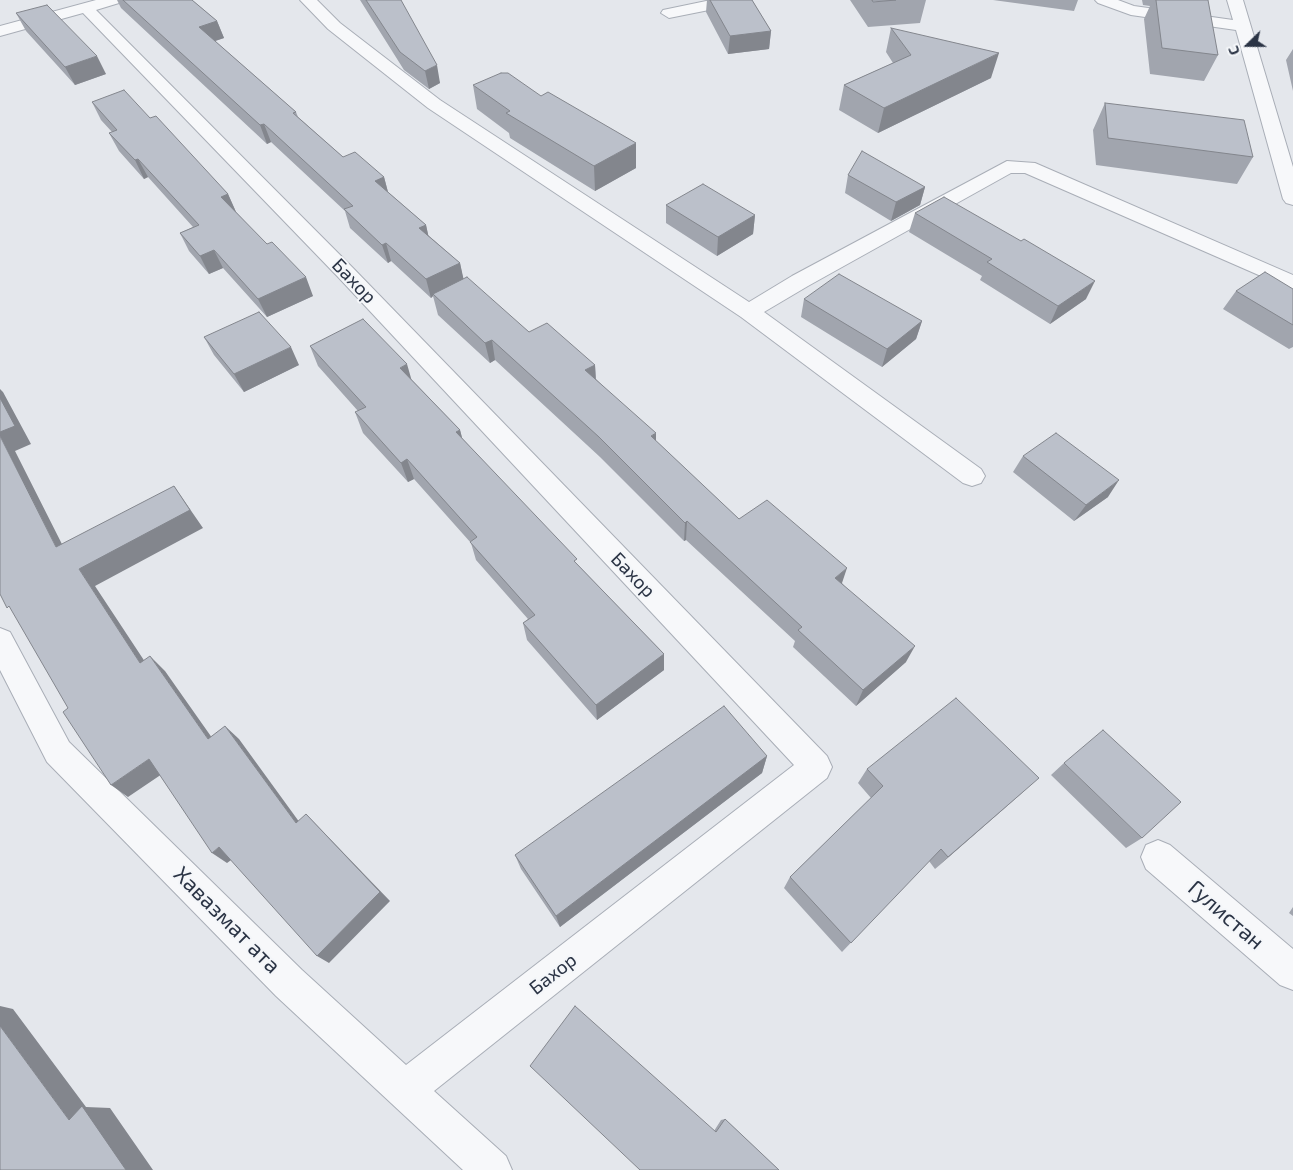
<!DOCTYPE html>
<html>
<head>
<meta charset="utf-8">
<style>
  body { margin:0 }
  #map { position:relative; width:1293px; height:1170px; overflow:hidden; background:#e4e7ec; font-family:"Exo 2",sans-serif }
  canvas { display:block }
  .north { position:absolute; left:1223px; top:20px; width:50px; height:50px; -webkit-text-stroke:4px #f4f6f9; paint-order:stroke; rotate:248deg; font-size:14px; font-weight:700; line-height:20px; text-align:center; color:#2b3445 }
  .north::after { content:''; display:block; margin:auto; width:18px; height:22px; background:#2b3445; clip-path:polygon(50% 0,100% 100%,50% 72%,0 100%) }
</style>
</head>
<body>
<div id="map">
<canvas width="1293" height="1170"></canvas>
<div class="north">С</div>
</div>
<script>
const g = document.querySelector('canvas').getContext('2d');
g.lineJoin = 'round';
const shape = rows => new Path2D(rows.map(r => 'M' + r).join(''));
function trace(path, color, width, dash) { g.strokeStyle = color; g.lineWidth = width; g.lineCap = dash ? 'butt' : 'round'; g.setLineDash(dash || []); g.stroke(path); }
function fill(path, color) { g.fillStyle = color; g.fill(path, 'evenodd'); }
function write(font, color, halo, rows, align = 'center') {
  g.font = font + ' "Exo 2",sans-serif'; g.lineWidth = 4; g.setLineDash([]); g.textBaseline = 'middle'; g.strokeStyle = halo; g.fillStyle = color; for (const [text, x, y, turn = 0] of rows) {
    g.save(); g.translate(x, y); g.rotate((+turn || 0) * Math.PI / 180); g.textAlign = isNaN(turn) ? turn : align; if (halo) g.strokeText(text, 0, 0); g.fillText(text, 0, 0); g.restore();
  }
}
const minor = shape([
  [96,0,122,0,119,3,96,10,353,268,827,756,832,767,827,778,434,1091,506,1156,512,1170,463,1170,276,996,47,762,0,670,0,628,10,632,69,742,302,970,406,1065,794,765,339,278,83,13,0,36,0,26,96,0],
  [300,0,317,0,340,23,440,100,749,302,792,276,1007,161,1035,163,1293,275,1293,290,1025,173,1011,173,808,286,764,312,981,469,985,476,981,483,972,486,963,483,741,317,428,108,328,29,300,0],
  [711,0,742,0,734,5,669,18,661,13,663,10,711,0],
  [1095,0,1118,0,1134,6,1233,20,1227,0,1243,0,1293,167,1293,205,1286,203,1283,199,1236,30,1131,15,1098,3,1095,0],
  [1158,840,1170,845,1293,949,1293,990,1280,985,1146,869,1141,857,1146,845,1158,840]
]);
const wall = shape([
  [117,0,192,0,217,21,224,38,215,41,296,112,298,117,343,157,384,177,388,192,426,225,428,235,460,263,463,279,529,332,595,365,596,379,656,441,739,519,842,583,906,662,856,706,793,647,795,641,686,540,684,541,600,457,495,360,490,363,438,315,433,296,431,298,391,261,388,263,350,228,345,211,271,142,267,144,121,8],
  [360,0,401,0,440,83,429,89,404,70],
  [699,0,752,0,771,31,769,49,728,54,706,12,707,0],
  [850,0,926,0,920,23,868,27],
  [993,0,1078,0,1074,11],
  [1142,0,1206,0,1218,55,1204,81,1150,74,1144,19,1150,6,1143,5],
  [16,13,106,74,75,85,26,31],
  [891,28,991,78,878,133,839,110,844,85,893,63,886,52],
  [1293,49,1293,91,1286,60],
  [473,85,636,168,595,191,510,138,509,133,477,109],
  [92,102,150,118,228,194,236,212,313,296,267,317,223,268,209,274,189,251,180,233,193,227,148,177,144,179,119,151,109,133,112,132,101,120],
  [1105,103,1253,157,1237,184,1096,165,1093,130],
  [848,175,925,187,920,205,891,221,845,193],
  [666,205,755,215,753,234,717,256,666,223],
  [915,213,1086,299,1050,324,980,280,982,276,909,232],
  [1293,289,1293,347,1289,349,1223,309,1236,291],
  [804,299,922,321,916,339,882,367,801,317],
  [204,337,299,365,244,392,214,355],
  [310,346,412,380,460,430,462,438,577,564,664,654,664,670,597,720,527,640,523,623,528,619,476,560,471,543,414,479,408,482,363,433,355,412,358,411,318,366],
  [1023,456,1108,497,1074,521,1013,472],
  [767,756,762,773,560,927,521,869,515,855],
  [1064,763,1142,838,1126,848,1051,775],
  [867,769,1023,792,935,869,929,861,842,952,784,888,790,877,871,798,858,783],
  [1293,907,1293,916,1289,913],
  [725,1119,779,1170,640,1170,714,1131,721,1120]
]);
const shadedWall = shape([
  [217,21,224,38,206,44,199,27],
  [771,31,769,49,728,54,730,36],
  [999,53,991,78,878,133,884,108],
  [97,56,106,74,75,85,65,67],
  [437,65,440,83,429,89,425,71],
  [264,124,271,142,267,144,260,125],
  [636,143,636,168,595,191,594,166],
  [138,159,148,177,144,179,135,160],
  [384,177,389,196,375,181],
  [925,187,920,205,891,221,896,202],
  [228,194,236,212,229,215,221,197],
  [755,215,753,234,717,256,718,237],
  [426,225,430,243,419,228],
  [386,243,391,261,388,263,382,245],
  [214,250,223,268,209,274,200,256],
  [460,263,464,281,433,294,433,296,431,298,426,279],
  [306,277,313,296,267,317,258,299],
  [1095,281,1086,299,1050,324,1058,306],
  [922,321,916,339,882,367,887,349],
  [492,340,495,360,490,363,485,343],
  [291,347,299,365,244,392,234,374],
  [407,364,413,385,400,368],
  [595,365,596,385,585,370],
  [0,389,3,392,31,444,15,451,72,564,56,547,0,436],
  [460,430,465,449,456,432],
  [656,433,656,452,651,436],
  [407,459,414,479,408,482,401,463],
  [1119,480,1108,497,1074,521,1086,505],
  [174,486,203,528,95,586,155,677,140,663,79,569],
  [687,521,686,540,684,541,685,523],
  [847,568,841,586,835,578],
  [915,646,906,662,856,706,863,690],
  [664,654,664,670,597,720,596,705],
  [150,656,165,671,222,752,208,739],
  [225,726,239,739,308,834,296,823],
  [767,756,762,773,560,927,556,916],
  [149,759,165,772,128,797,111,785],
  [1039,778,935,869,948,857],
  [306,814,390,901,329,963,317,956],
  [219,847,234,858,227,863,212,853],
  [0,1006,13,1009,86,1107,110,1108,153,1170,126,1170,69,1120,0,1026]
]);
const building = shape([
  [123,0,192,0,217,21,199,27,296,112,293,113,343,157,355,152,384,177,375,181,426,225,419,228,460,263,426,279,386,243,382,245,344,209,353,206,264,124,260,125,123,0],
  [366,0,401,0,437,65,425,71,400,52,366,0],
  [710,0,752,0,771,31,730,36,710,0],
  [872,0,896,0,873,2,872,0],
  [1156,0,1208,0,1218,55,1162,48,1156,0],
  [47,5,97,56,65,67,16,13,47,5],
  [891,28,999,53,884,108,844,85,911,55,891,28],
  [501,73,508,73,541,96,548,92,636,143,594,166,506,113,510,111,473,85,501,73],
  [124,90,150,118,156,116,228,194,221,197,267,244,272,242,306,277,258,299,214,250,200,256,180,233,199,225,138,159,135,160,109,133,117,130,92,102,124,90],
  [1105,103,1244,120,1253,157,1108,138,1105,103],
  [862,151,925,187,896,202,848,175,862,151],
  [703,184,755,215,718,237,666,205,703,184],
  [944,197,1021,241,1024,239,1095,281,1058,306,987,262,992,259,915,213,944,197],
  [1265,272,1293,289,1293,325,1236,291,1265,272],
  [839,274,922,321,887,349,804,299,839,274],
  [467,277,529,332,547,323,595,365,585,370,656,433,651,436,739,519,767,500,847,568,835,578,915,646,863,690,798,630,802,627,687,521,685,523,599,437,492,340,485,343,433,294,467,277],
  [259,312,291,347,234,374,204,337,259,312],
  [363,319,407,364,400,368,460,430,456,432,577,559,574,561,664,654,596,705,523,623,535,615,470,542,477,537,407,459,401,463,355,412,366,407,310,346,363,319],
  [0,398,15,426,0,432,0,398],
  [1056,433,1119,480,1086,505,1023,456,1056,433],
  [0,436,56,547,174,486,190,510,79,569,140,663,150,656,208,739,225,726,296,823,306,814,380,892,317,956,219,847,212,853,149,759,111,785,63,712,68,708,9,606,7,608,0,594,0,436],
  [956,698,1039,778,948,857,941,849,851,943,790,877,883,786,867,769,956,698],
  [724,706,767,756,556,916,515,855,724,706],
  [1103,730,1181,802,1142,838,1064,763,1103,730],
  [575,1006,716,1132,725,1119,779,1170,640,1170,530,1066,575,1006],
  [0,1026,69,1120,82,1106,126,1170,0,1170,0,1026]
]);
const streetNames = [
  ["Бахор",354,281,46],
  ["Бахор",633,575,46],
  ["Бахор",553,974,-38]
];
const nearStreetnames = [
  ["Гулистан",1226,915,41],
  ["Хавазмат ата",227,920,45]
];
trace(minor, '#a9aeb7', 2);
fill(minor, '#f7f8fa');
fill(wall, '#a1a5ae');
fill(shadedWall, '#83868d');
fill(building, '#bbc0ca');
trace(building, '#83868d', 1);
write('19px', '#2b3445', '#f4f6f9', streetNames);
write('22px', '#2b3445', '#f4f6f9', nearStreetnames);
</script>
</body>
</html>
